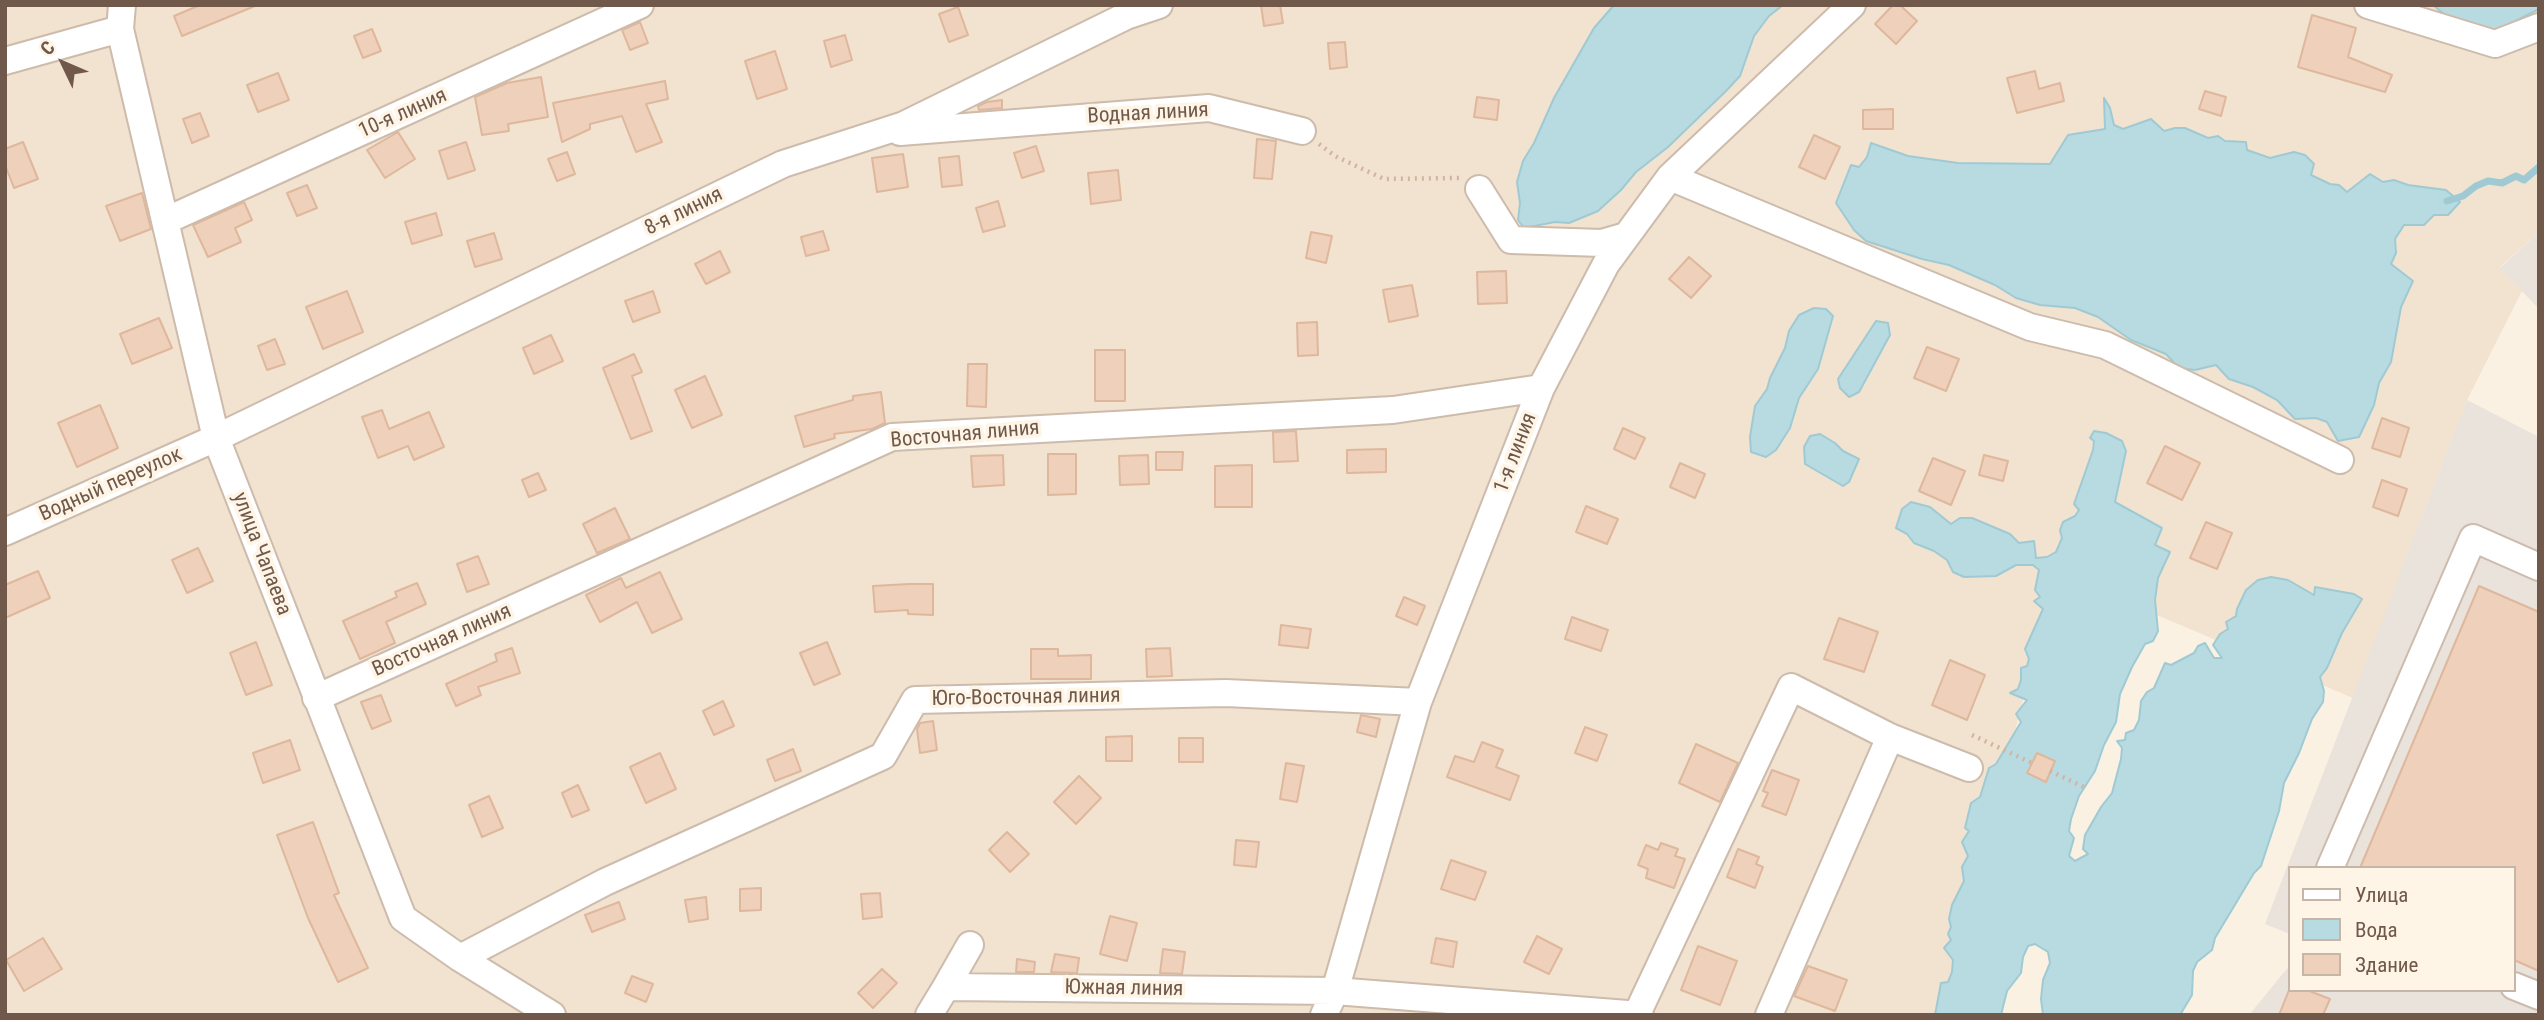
<!DOCTYPE html>
<html>
<head>
<meta charset="utf-8">
<style>
  body { margin:0 }
  #map { position:relative; width:2544px; height:1020px; overflow:hidden; background:#faf1e2; font-family:"Roboto Condensed",sans-serif }
  canvas { display:block }
  .frame { position:absolute; inset:0; border:7px solid #70584a; pointer-events:none }
  .legend { position:absolute; left:2288px; top:866px; width:228px; height:126px; box-sizing:border-box; background:#fef5e7; border:2px solid #c5b6a8; margin:0; padding:9px 12px; list-style:none; font-size:21px; color:#70584a }
  .legend li { display:flex; align-items:center; gap:14px; height:35px }
  .legend b { width:35px; border:2px solid #c5b6a8 }
  .north { position:absolute; left:28px; top:28px; width:70px; height:70px; -webkit-text-stroke:5px #fef5e7; paint-order:stroke; rotate:314deg; font-size:19px; font-weight:700; line-height:28px; text-align:center; color:#70584a }
  .north::after { content:''; display:block; margin:auto; width:24px; height:32px; background:#70584a; clip-path:polygon(50% 0,100% 100%,50% 72%,0 100%) }
</style>
</head>
<body>
<div id="map">
<canvas width="2544" height="1020"></canvas>
<div class="frame"></div>
<ul class="legend">
<li><b style="height:9px;background:#fff"></b>Улица</li>
<li><b style="height:19px;background:#b8dbe2"></b>Вода</li>
<li><b style="height:19px;background:#eed0bb"></b>Здание</li>
</ul>
<div class="north">С</div>
</div>
<script>
const g = document.querySelector('canvas').getContext('2d');
g.lineJoin = 'round';
function fill(path, color) { g.fillStyle = color; g.fill(path, 'evenodd'); }
const shape = rows => new Path2D(rows.map(r => 'M' + r).join(''));
function trace(path, color, width, dash) { g.strokeStyle = color; g.lineWidth = width; g.lineCap = dash ? 'butt' : 'round'; g.setLineDash(dash || []); g.stroke(path); }
function write(font, color, halo, rows, align = 'center') {
  g.font = font + ' "Roboto Condensed",sans-serif'; g.lineWidth = 7; g.setLineDash([]); g.textBaseline = 'middle'; g.strokeStyle = halo; g.fillStyle = color; for (const [text, x, y, turn = 0] of rows) {
    g.save(); g.translate(x, y); g.rotate((+turn || 0) * Math.PI / 180); g.textAlign = isNaN(turn) ? turn : align; if (halo) g.strokeText(text, 0, 0); g.fillText(text, 0, 0); g.restore();
  }
}
const residential = shape([
  [5,5,2539,5,2539,232,2500,267,2522,291,2467,400,2353,698,2055,572,1944,1015,5,1015]
]);
const industrial = shape([
  [2539,232,2539,309,2500,268],
  [2467,400,2539,437,2539,1015,2249,1015,2290,965,2290,990,2514,990,2514,868,2290,868,2290,934,2265,924]
]);
const water = shape([
  [1614,5,1783,5,1769,16,1754,36,1740,76,1726,91,1668,147,1636,172,1621,190,1598,211,1569,223,1555,222,1524,228,1518,220,1520,203,1517,182,1523,161,1534,143,1554,98,1594,28,1614,5],
  [2433,5,2539,5,2539,9,2492,33,2456,24,2433,5],
  [2104,98,2110,108,2114,125,2123,129,2151,119,2164,131,2175,128,2185,128,2208,138,2218,136,2225,141,2246,142,2247,150,2270,158,2294,152,2305,155,2314,164,2311,175,2330,184,2339,185,2347,192,2370,174,2383,182,2394,180,2408,185,2446,190,2460,202,2448,215,2434,215,2424,225,2404,225,2395,239,2396,253,2391,264,2413,281,2401,307,2391,362,2379,383,2374,405,2359,437,2338,441,2327,422,2316,418,2295,419,2277,400,2253,387,2229,379,2216,365,2195,370,2179,368,2166,354,2131,340,2098,317,2075,308,2040,305,2016,298,1995,285,1949,265,1922,259,1866,241,1854,230,1836,203,1851,165,1859,167,1867,157,1871,143,1908,156,1958,163,2050,164,2068,135,2105,129,2104,98],
  [1814,308,1826,309,1833,316,1818,369,1799,398,1790,428,1776,450,1766,457,1751,452,1750,437,1755,406,1767,389,1770,378,1785,348,1789,331,1799,315,1814,308],
  [1876,321,1888,323,1890,335,1859,392,1849,397,1840,388,1838,379,1876,321],
  [2094,431,2106,433,2122,441,2126,451,2115,502,2162,528,2155,545,2170,552,2158,578,2155,600,2158,631,2153,641,2145,644,2132,667,2120,694,2116,722,2104,745,2095,771,2079,796,2071,819,2069,831,2074,838,2069,856,2075,861,2088,854,2083,849,2085,835,2101,807,2112,793,2121,759,2122,748,2117,741,2125,740,2126,733,2134,730,2139,720,2141,701,2147,692,2154,688,2165,663,2171,665,2194,653,2198,646,2205,643,2214,658,2222,658,2213,645,2220,634,2228,629,2226,622,2236,616,2237,609,2246,590,2258,580,2271,577,2288,580,2314,595,2315,587,2354,594,2362,599,2342,633,2327,668,2320,677,2324,691,2323,702,2312,719,2299,753,2284,783,2279,811,2261,866,2254,873,2215,938,2212,950,2197,962,2193,971,2192,995,2180,1015,2043,1015,2041,999,2043,980,2050,963,2048,952,2035,944,2028,946,2023,957,2021,973,2007,991,2001,1015,1935,1015,1941,983,1948,982,1952,972,1953,960,1944,948,1951,940,1948,934,1951,927,1949,919,1952,905,1964,881,1962,867,1968,856,1962,842,1969,831,1965,828,1971,803,1980,797,1989,768,1996,764,2021,722,2016,714,2027,700,2010,693,2018,689,2021,680,2021,668,2027,666,2029,659,2025,649,2043,609,2034,601,2040,597,2035,590,2039,570,2033,565,2016,565,1996,576,1964,577,1953,572,1947,560,1934,551,1914,543,1907,534,1896,528,1902,509,1911,502,1930,507,1951,524,1960,518,1972,518,2010,534,2019,543,2034,541,2036,558,2047,557,2056,552,2062,538,2060,530,2063,522,2075,516,2079,510,2074,504,2093,450,2094,441,2090,438,2094,431],
  [1820,434,1835,443,1843,451,1859,459,1849,482,1843,486,1805,464,1804,447,1810,436,1820,434]
]);
const stream = shape([
  [2447,201,2463,196,2476,186,2488,181,2502,183,2516,176,2524,180,2539,167]
]);
const building = shape([
  [200,5,255,5,255,6,182,36,174,16,200,5],
  [1261,5,1280,5,1283,23,1264,26,1261,5],
  [1893,5,1900,5,1917,21,1896,44,1875,24,1893,5],
  [958,7,968,35,949,42,939,14,958,7],
  [2312,15,2356,28,2348,57,2392,75,2385,92,2298,67,2312,15],
  [640,22,648,43,630,50,622,30,640,22],
  [372,29,381,51,363,58,354,36,372,29],
  [845,35,852,60,831,67,824,41,845,35],
  [1345,42,1347,67,1330,69,1328,43,1345,42],
  [775,51,787,89,757,99,745,61,775,51],
  [2035,71,2039,89,2060,83,2064,101,2017,113,2007,78,2035,71],
  [278,73,289,100,258,112,247,85,278,73],
  [541,77,548,117,508,124,509,131,482,135,475,97,507,83,541,77],
  [665,81,668,99,646,104,662,142,636,152,622,116,590,124,590,129,562,142,553,103,665,81],
  [2205,91,2226,97,2221,116,2199,109,2205,91],
  [1477,97,1499,100,1497,120,1474,117,1477,97],
  [1002,100,1002,108,979,110,978,106,987,102,1002,100],
  [1893,109,1893,129,1863,129,1863,110,1893,109],
  [200,113,209,136,192,143,183,119,200,113],
  [398,132,415,159,385,178,367,150,398,132],
  [1814,135,1840,147,1825,179,1799,167,1814,135],
  [1257,139,1276,141,1272,179,1254,178,1257,139],
  [23,142,38,179,14,188,5,165,5,149,23,142],
  [466,142,475,170,448,179,439,151,466,142],
  [1036,146,1044,171,1022,178,1014,153,1036,146],
  [567,152,575,174,557,181,548,159,567,152],
  [903,154,908,187,877,192,872,158,903,154],
  [959,156,962,185,942,187,939,158,959,156],
  [1118,170,1121,200,1091,204,1088,173,1118,170],
  [307,185,317,208,297,216,287,193,307,185],
  [142,193,151,229,120,241,106,206,142,193],
  [998,201,1005,226,983,232,976,208,998,201],
  [244,202,252,220,235,228,241,242,208,257,193,225,244,202],
  [436,213,442,235,412,244,405,222,436,213],
  [823,231,829,250,806,256,801,237,823,231],
  [1311,232,1332,236,1326,263,1306,258,1311,232],
  [494,233,502,259,475,267,467,241,494,233],
  [720,251,730,272,706,284,695,264,720,251],
  [1689,257,1711,276,1691,298,1669,279,1689,257],
  [1506,271,1507,303,1478,304,1477,272,1506,271],
  [1412,285,1418,316,1389,322,1383,290,1412,285],
  [347,291,363,332,323,349,306,307,347,291],
  [653,291,660,312,633,322,625,301,653,291],
  [159,318,172,348,132,364,120,334,159,318],
  [1317,322,1318,355,1298,356,1297,323,1317,322],
  [551,335,563,361,534,374,523,348,551,335],
  [275,339,285,364,267,370,258,346,275,339],
  [1927,347,1959,359,1946,391,1914,378,1927,347],
  [1095,350,1125,350,1125,401,1095,401,1095,350],
  [634,354,642,372,632,376,652,431,631,439,603,368,634,354],
  [968,364,987,364,986,407,967,406,968,364],
  [705,376,722,415,692,428,675,390,705,376],
  [881,392,885,423,872,429,834,434,835,438,804,447,795,416,853,400,853,396,881,392],
  [100,405,118,448,77,467,58,423,100,405],
  [382,410,389,429,429,412,444,447,414,460,408,446,378,458,362,417,382,410],
  [2382,418,2409,428,2400,457,2372,448,2382,418],
  [1623,428,1645,438,1635,459,1614,449,1623,428],
  [1296,431,1298,461,1274,462,1273,432,1296,431],
  [2165,446,2200,463,2182,500,2147,483,2165,446],
  [1386,449,1386,472,1347,473,1347,450,1386,449],
  [1156,452,1183,452,1182,470,1156,470,1156,452],
  [1048,454,1076,454,1076,494,1048,495,1048,454],
  [1003,455,1004,485,973,487,971,456,1003,455],
  [1148,455,1149,484,1120,485,1119,456,1148,455],
  [1984,455,2008,461,2003,481,1979,475,1984,455],
  [1933,458,1965,471,1951,505,1919,491,1933,458],
  [1680,463,1705,474,1695,498,1670,487,1680,463],
  [1252,465,1252,507,1215,507,1215,466,1252,465],
  [538,473,546,490,529,497,522,480,538,473],
  [2382,480,2407,489,2398,516,2373,507,2382,480],
  [1586,506,1618,519,1607,544,1576,532,1586,506],
  [615,508,630,539,597,553,583,524,615,508],
  [2206,522,2232,533,2217,569,2190,558,2206,522],
  [198,548,213,581,187,593,172,560,198,548],
  [478,556,489,584,467,592,457,564,478,556],
  [38,571,50,598,5,618,5,585,38,571],
  [660,572,682,619,652,633,637,602,600,622,586,595,621,578,626,588,660,572],
  [417,583,426,604,386,622,395,643,360,659,343,621,397,597,395,592,417,583],
  [909,584,933,584,933,615,908,614,908,610,875,612,873,586,909,584],
  [2479,586,2539,612,2539,971,2514,960,2514,868,2360,868,2479,586],
  [1404,597,1425,606,1417,625,1396,616,1404,597],
  [1572,617,1608,630,1601,651,1565,639,1572,617],
  [1839,618,1878,632,1864,672,1824,659,1839,618],
  [1281,625,1311,629,1308,648,1279,645,1281,625],
  [256,642,272,685,246,695,230,653,256,642],
  [827,642,840,674,814,685,800,653,827,642],
  [512,648,520,673,478,687,481,695,456,706,446,684,497,661,495,654,512,648],
  [1170,648,1172,676,1147,677,1146,649,1170,648],
  [1031,649,1058,649,1058,656,1091,655,1091,679,1031,679,1031,649],
  [1950,660,1985,675,1967,720,1932,705,1950,660],
  [381,695,391,721,372,729,361,702,381,695],
  [723,701,734,726,714,735,703,711,723,701],
  [1361,715,1380,719,1376,737,1357,732,1361,715],
  [933,721,937,750,920,753,917,729,920,723,933,721],
  [1585,727,1607,735,1597,761,1575,753,1585,727],
  [1132,736,1132,761,1106,761,1106,737,1132,736],
  [1179,738,1203,738,1203,762,1179,762,1179,738],
  [290,740,300,770,263,783,253,753,290,740],
  [1482,742,1503,750,1496,767,1519,776,1510,800,1447,777,1455,756,1474,762,1482,742],
  [1696,744,1738,763,1720,802,1679,783,1696,744],
  [793,749,801,771,775,781,767,760,793,749],
  [660,753,676,789,646,803,630,767,660,753],
  [2037,753,2055,761,2046,782,2027,773,2037,753],
  [1286,763,1304,766,1297,802,1280,799,1286,763],
  [1772,770,1799,780,1786,815,1762,806,1768,793,1763,791,1772,770],
  [1079,776,1101,798,1076,824,1054,802,1079,776],
  [578,785,589,810,572,817,562,793,578,785],
  [489,796,503,828,482,837,469,805,489,796],
  [313,822,339,893,334,895,368,968,338,982,308,918,277,835,313,822],
  [1007,832,1029,854,1010,872,989,850,1007,832],
  [1236,840,1259,842,1256,867,1234,865,1236,840],
  [1661,843,1678,849,1675,856,1685,859,1674,888,1646,878,1648,869,1638,865,1646,845,1658,850,1661,843],
  [1738,849,1759,857,1756,864,1763,867,1755,888,1727,877,1738,849],
  [1451,860,1486,872,1475,900,1441,889,1451,860],
  [761,888,761,910,740,911,740,889,761,888],
  [880,893,882,917,863,919,861,894,880,893],
  [706,897,708,919,689,922,685,900,706,897],
  [619,902,625,919,592,932,585,915,619,902],
  [1110,916,1137,923,1127,961,1100,954,1110,916],
  [1537,936,1562,949,1549,974,1524,962,1537,936],
  [43,938,62,969,24,991,6,960,43,938],
  [1436,938,1457,942,1453,967,1431,963,1436,938],
  [1698,946,1737,961,1720,1005,1681,990,1698,946],
  [1163,949,1185,952,1182,974,1160,973,1163,949],
  [1055,954,1079,958,1077,973,1051,972,1055,954],
  [1017,959,1035,962,1034,972,1016,972,1017,959],
  [1808,966,1847,980,1835,1011,1794,996,1808,966],
  [882,969,897,983,873,1008,858,993,882,969],
  [632,976,653,984,646,1002,625,993,632,976],
  [2289,990,2307,990,2330,999,2323,1015,2279,1015,2289,990]
]);
const path = shape([
  [1319,144,1335,156,1384,179,1459,178],
  [1972,735,2032,763],
  [2050,771,2088,789]
]);
const minor = shape([
  [122,5,120,29,216,438,403,918,460,958,552,1015],
  [2368,5,2495,44,2539,27],
  [5,61,120,29],
  [900,132,1209,108,1302,131],
  [1670,177,2030,327,2105,345,2340,460],
  [1479,189,1511,240,1602,243,1626,236],
  [165,221,640,5],
  [5,532,216,438,783,164,904,125,1126,16,1159,5],
  [316,698,892,437,1393,410,1541,388],
  [2330,868,2473,538,2539,567],
  [460,958,605,882,883,756,915,700,1226,693,1418,702],
  [2514,986,2539,996],
  [946,987,970,945],
  [1637,1014,1791,687,1890,737,1969,768],
  [929,1015,946,987,1335,991,1640,1015],
  [1324,1015,1335,991,1418,702,1541,388,1606,264,1670,177,1852,5],
  [1769,1015,1890,737]
]);
const streetNames = [
  ["10-я линия",403,114,-24],
  ["Водная линия",1148,114,-3],
  ["8-я линия",684,212,-26],
  ["Восточная линия",965,435,-5],
  ["1-я линия",1516,453,-69],
  ["Водный переулок",111,485,-24],
  ["улица Чапаева",261,554,69],
  ["Восточная линия",442,641,-24],
  ["Юго-Восточная линия",1026,698,-1],
  ["Южная линия",1124,989,1]
];
fill(residential, '#f1e3d0');
fill(industrial, '#e9e3dc');
fill(water, '#b8dbe2');
trace(water, '#9fcad3', 2);
trace(stream, '#9fcad3', 7);
fill(building, '#eed0bb');
trace(building, '#dfb79c', 2);
trace(minor, '#cdbbac', 30);
trace(path, '#d2b39f', 4.5, [2, 5]);
trace(minor, '#fff', 26);
write('21px', '#70584a', '#fef5e7', streetNames);
</script>
</body>
</html>
